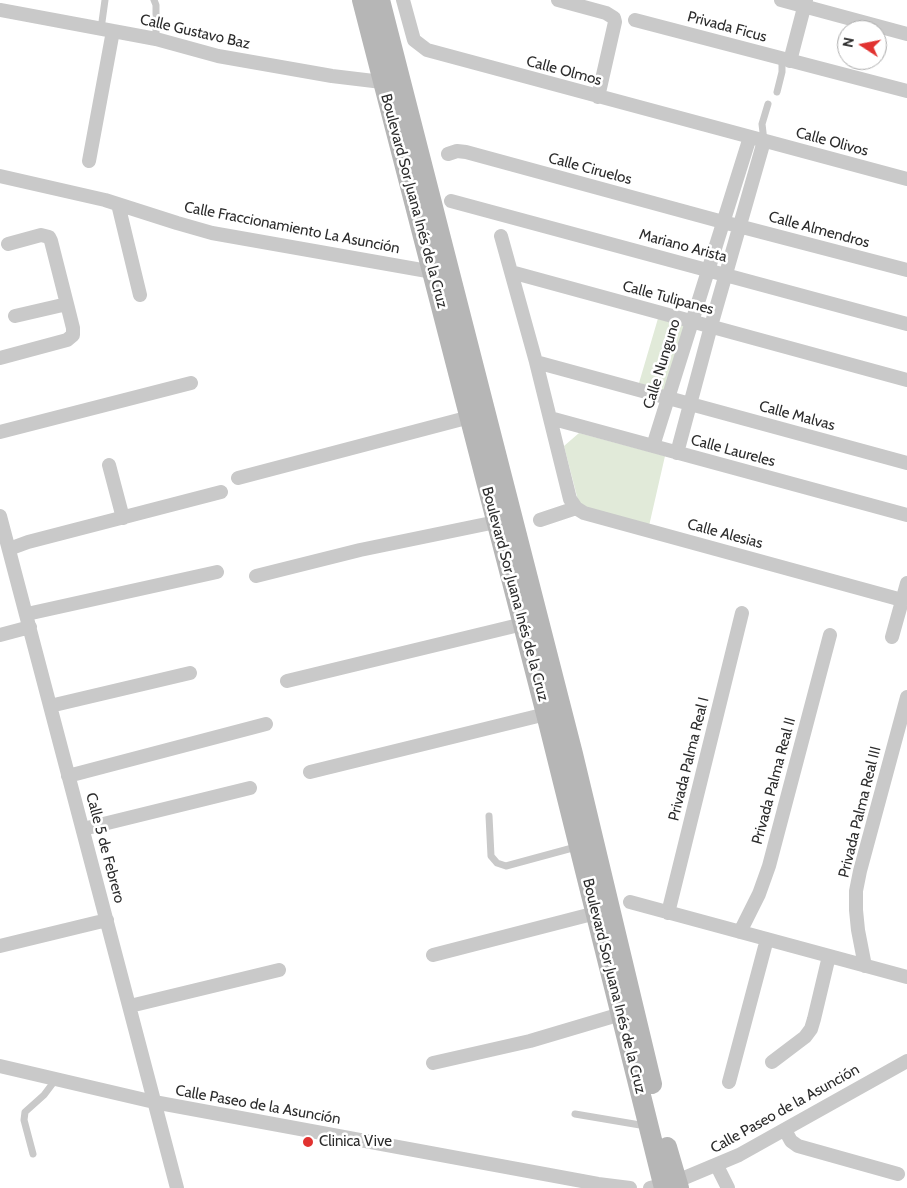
<!DOCTYPE html>
<html>
<head>
<meta charset="utf-8">
<style>
  body { margin:0 }
  #map { position:relative; width:907px; height:1188px; overflow:hidden; background:#fff; font-family:Cabin,sans-serif }
  canvas { display:block }
  .north { position:absolute; left:837px; top:20px; width:50px; height:50px; box-sizing:border-box; background:#fff; border:1px solid #ababab; border-radius:50%; rotate:281deg; font-size:14px; font-weight:700; line-height:20px; text-align:center; color:#2c2c2c }
  .north::after { content:''; display:block; margin:auto; width:18px; height:22px; background:#e13230; clip-path:polygon(50% 0,100% 100%,50% 72%,0 100%) }
</style>
</head>
<body>
<div id="map">
<canvas width="907" height="1188"></canvas>
<div class="north">N</div>
</div>
<script>
const g = document.querySelector('canvas').getContext('2d');
g.lineJoin = 'round';
function fill(path, color) { g.fillStyle = color; g.fill(path, 'evenodd'); }
const shape = rows => new Path2D(rows.map(r => 'M' + r).join(''));
function trace(path, color, width, dash) { g.strokeStyle = color; g.lineWidth = width; g.lineCap = dash ? 'butt' : 'round'; g.setLineDash(dash || []); g.stroke(path); }
function write(font, color, halo, rows, align = 'center') {
  g.font = font + ' Cabin,sans-serif'; g.lineWidth = 5; g.setLineDash([]); g.textBaseline = 'middle'; g.strokeStyle = halo; g.fillStyle = color; for (const [text, x, y, turn = 0] of rows) {
    g.save(); g.translate(x, y); g.rotate((+turn || 0) * Math.PI / 180); g.textAlign = isNaN(turn) ? turn : align; if (halo) g.strokeText(text, 0, 0); g.fillText(text, 0, 0); g.restore();
  }
}
const green = shape([
  [659,315,689,323,668,392,639,383],
  [579,433,665,456,649,526,580,508,564,446]
]);
const service = shape([
  [154,0,156,5,156,39],
  [101,29,105,0],
  [777,92,782,72,782,59],
  [764,141,762,124,768,104],
  [489,816,491,856,497,863,506,866,576,847],
  [575,1114,646,1126],
  [33,1154,24,1120,25,1112,44,1095,56,1079]
]);
const minor = shape([
  [403,0,414,40,427,50,907,179],
  [558,0,606,13,614,18,615,22,598,97],
  [781,0,907,34],
  [0,10,156,39,218,56,332,76,382,82],
  [635,20,907,91],
  [790,61,806,0],
  [448,154,457,151,466,152,723,222,907,270],
  [89,161,113,31],
  [0,176,105,200,177,223,212,233,433,272],
  [451,201,907,324],
  [118,204,140,295],
  [501,236,536,362,570,499,576,508],
  [511,272,907,380],
  [15,316,67,304],
  [0,358,67,340,73,335,73,328,67,304,51,241,49,237,41,235,8,244],
  [536,362,907,463],
  [550,418,907,515],
  [0,432,191,383],
  [653,446,750,137],
  [677,453,711,326,764,141],
  [109,465,123,518],
  [238,478,470,417],
  [0,516,177,1188],
  [540,520,576,508,584,513,902,600],
  [9,549,28,542,221,492],
  [256,576,360,550,496,522],
  [27,614,217,572],
  [0,635,30,627],
  [892,637,907,583],
  [287,681,523,624],
  [50,706,190,673],
  [310,772,546,714],
  [68,776,266,724],
  [83,829,250,788],
  [630,902,907,977],
  [668,913,742,613],
  [740,932,759,894,769,866,830,635],
  [0,946,107,920],
  [433,955,596,913],
  [865,966,858,930,856,910,856,891,860,871,907,697],
  [130,1006,279,970],
  [772,1062,805,1037,811,1029,814,1019,829,956],
  [433,1063,530,1041,621,1014],
  [0,1066,154,1102,598,1184,630,1188],
  [729,1082,767,939],
  [785,1130,791,1141,798,1146,898,1174],
  [717,1166,728,1188],
  [650,1188,677,1181,739,1155,907,1061]
]);
const secondary = shape([
  [362,0,546,714,664,1188],
  [380,0,573,754,652,1084],
  [667,1147,679,1188]
]);
const markers = [
  [308,1142,6,"#e13230"]
];
const streetNames = [
  ["Privada Ficus",727,27,15],
  ["Calle Gustavo Baz",195,32,13],
  ["Calle Olmos",564,71,15],
  ["Calle Olivos",832,142,15],
  ["Calle Ciruelos",590,169,15],
  ["Boulevard Sor Juana Inés de la Cruz",414,201,75],
  ["Calle Fraccionamiento La Asunción",292,228,11],
  ["Calle Almendros",819,230,15],
  ["Mariano Arista",683,246,15],
  ["Calle Tulipanes",668,298,15],
  ["Calle Nunguno",662,364,-73],
  ["Calle Malvas",797,416,15],
  ["Calle Laureles",733,451,15],
  ["Calle Alesias",725,534,15],
  ["Boulevard Sor Juana Inés de la Cruz",515,594,75],
  ["Privada Palma Real I",689,759,-76],
  ["Privada Palma Real II",774,781,-75],
  ["Privada Palma Real III",860,812,-76],
  ["Calle 5 de Febrero",105,848,75],
  ["Boulevard Sor Juana Inés de la Cruz",614,986,76],
  ["Calle Paseo de la Asunción",258,1105,10],
  ["Calle Paseo de la Asunción",785,1109,-29]
];
const poiNames = [
  ["Clinica Vive",319,1142]
];
fill(green, '#e1ead9');
trace(service, '#c9c9c9', 7);
trace(minor, '#c9c9c9', 14);
trace(secondary, '#b6b6b6', 20);
for (const [x, y, r, color] of markers) { const dot = new Path2D(); dot.arc(x, y, r, 0, 2 * Math.PI); g.fillStyle = color; g.fill(dot); trace(dot, '#fff', 2); }
write('15px', '#2c2c2c', '#fff', streetNames);
write('15px', '#2c2c2c', '#fff', poiNames, 'left');
</script>
</body>
</html>
